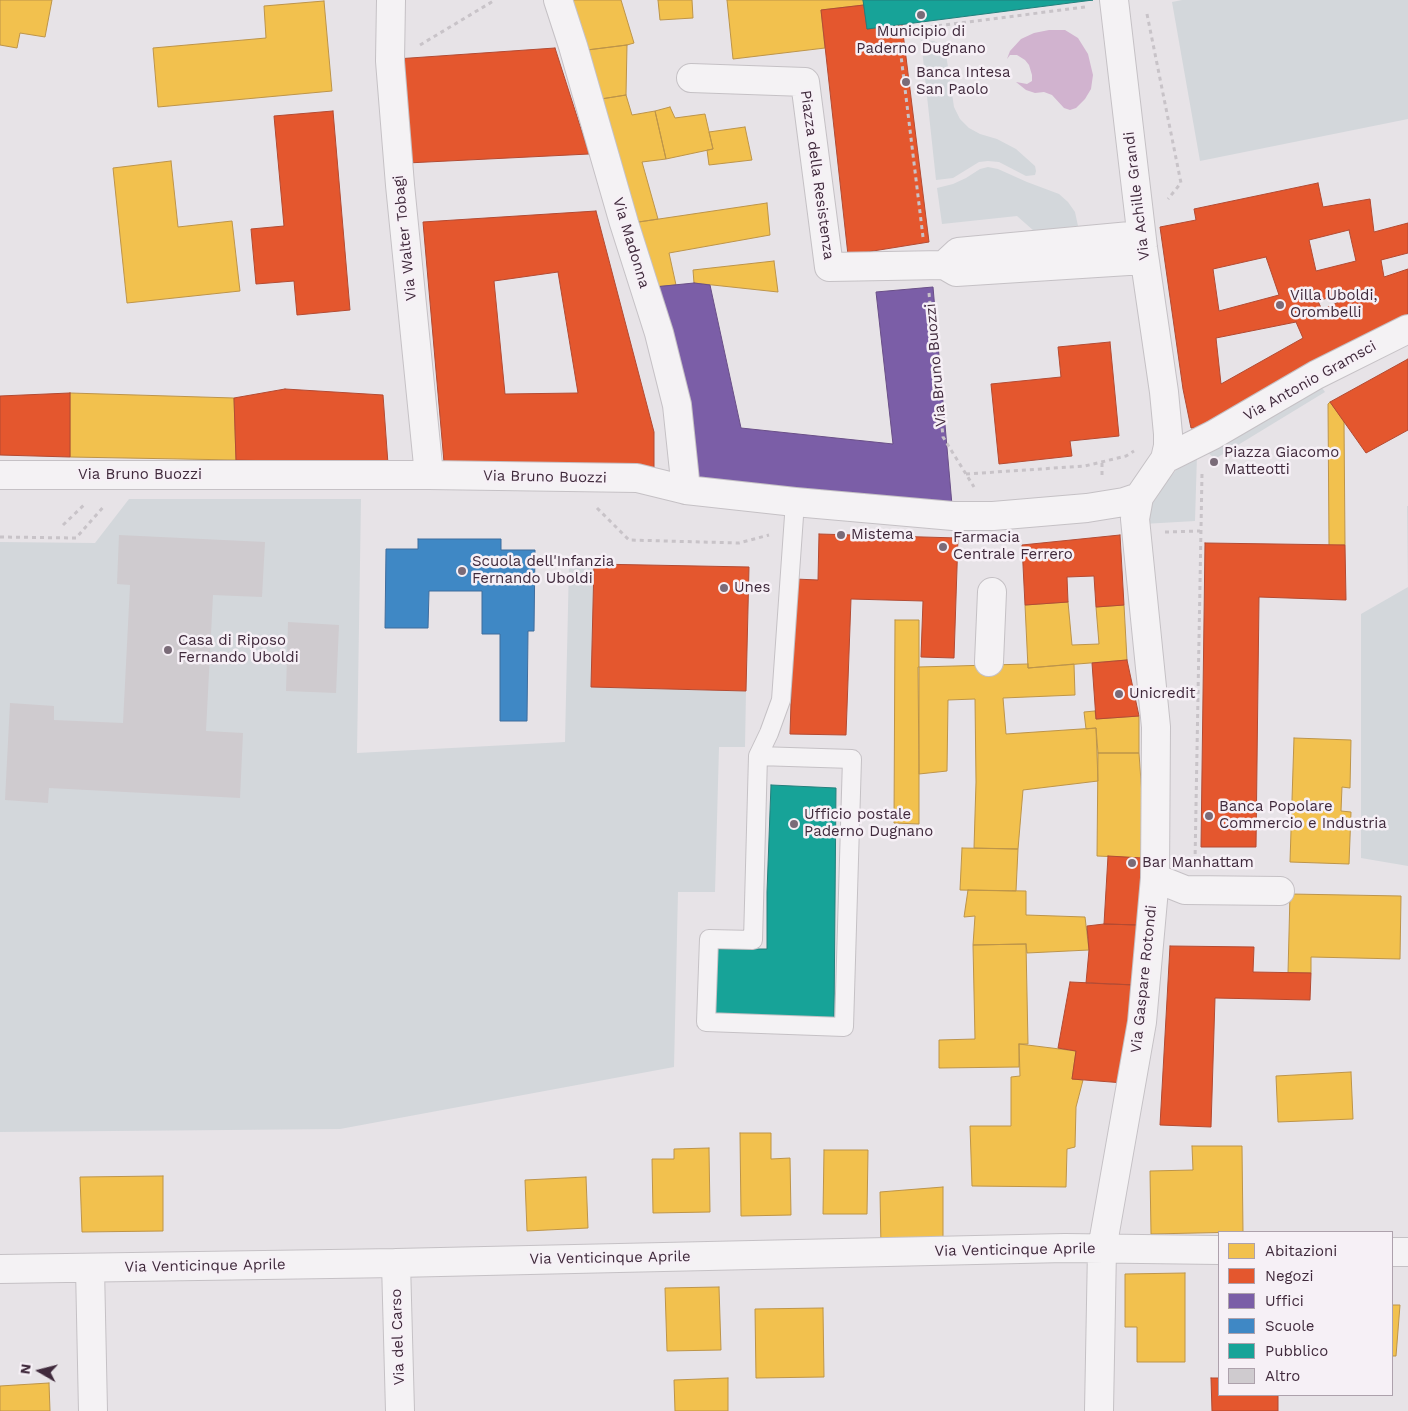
<!DOCTYPE html>
<html>
<head>
<meta charset="utf-8">
<style>
  body { margin:0 }
  #map { position:relative; width:1408px; height:1411px; overflow:hidden; background:#e7e3e7; font-family:"Work Sans",sans-serif }
  canvas { display:block }
  .legend { position:absolute; left:1218px; top:1231px; width:175px; height:165px; box-sizing:border-box; background:#f6f0f6; border:1px solid #ada1ac; margin:0; padding:6px 9px; list-style:none; font-size:15px; color:#402a3c }
  .legend li { display:flex; align-items:center; gap:10px; height:25px }
  .legend b { width:25px; border:1px solid #ada1ac }
  .north { position:absolute; left:15px; top:1346px; width:50px; height:50px; -webkit-text-stroke:4px #f6f0f6; paint-order:stroke; rotate:278deg; font-size:14px; font-weight:700; line-height:20px; text-align:center; color:#402a3c }
  .north::after { content:''; display:block; margin:auto; width:18px; height:22px; background:#402a3c; clip-path:polygon(50% 0,100% 100%,50% 72%,0 100%) }
</style>
</head>
<body>
<div id="map">
<canvas width="1408" height="1411"></canvas>
<ul class="legend">
<li><b style="height:14px;background:#f2c14e"></b>Abitazioni</li>
<li><b style="height:14px;background:#e4572e"></b>Negozi</li>
<li><b style="height:14px;background:#7b5ea7"></b>Uffici</li>
<li><b style="height:14px;background:#3f88c5"></b>Scuole</li>
<li><b style="height:14px;background:#17a398"></b>Pubblico</li>
<li><b style="height:14px;background:#cfcbcf"></b>Altro</li>
</ul>
<div class="north">N</div>
</div>
<script>
const g = document.querySelector('canvas').getContext('2d');
g.lineJoin = 'round';
function fill(path, color) { g.fillStyle = color; g.fill(path, 'evenodd'); }
const shape = rows => new Path2D(rows.map(r => 'M' + r).join(''));
function trace(path, color, width, dash) { g.strokeStyle = color; g.lineWidth = width; g.lineCap = dash ? 'butt' : 'round'; g.setLineDash(dash || []); g.stroke(path); }
function write(font, color, halo, rows, align = 'center') {
  g.font = font + ' "Work Sans",sans-serif'; g.lineWidth = 5; g.setLineDash([]); g.textBaseline = 'middle'; g.strokeStyle = halo; g.fillStyle = color; for (const [text, x, y, turn = 0] of rows) {
    g.save(); g.translate(x, y); g.rotate((+turn || 0) * Math.PI / 180); g.textAlign = isNaN(turn) ? turn : align; if (halo) g.strokeText(text, 0, 0); g.fillText(text, 0, 0); g.restore();
  }
}
const green = shape([
  [1182,0,1408,0,1408,119,1200,161,1172,2],
  [921,40,934,41,939,44,946,54,954,107,960,119,969,128,980,134,997,139,1016,149,1035,166,1036,171,1035,175,1026,176,999,162,988,161,979,162,953,178,936,180],
  [988,167,998,169,1027,182,1059,194,1068,202,1075,212,1078,226,1034,231,1017,216,942,224,937,188,953,184,966,178,980,169],
  [1320,385,1325,392,1215,459,1205,450],
  [1197,455,1195,521,1143,524,1150,507,1169,478,1182,464],
  [129,499,361,499,357,753,565,742,569,563,594,564,591,687,746,691,745,747,719,747,715,892,678,892,674,1067,340,1129,0,1132,0,542,95,543],
  [1407,506,1408,506,1408,866,1361,858,1361,614,1408,587]
]);
const water = shape([
  [1049,30,1065,30,1078,38,1088,54,1093,75,1091,89,1085,99,1076,108,1070,110,1064,108,1052,95,1044,92,1035,93,1026,90,1016,82,1027,84,1032,81,1032,75,1029,65,1025,60,1017,55,1010,55,1007,59,1010,51,1021,39,1034,33]
]);
const homes = shape([
  [0,0,52,0,45,37,20,33,17,48,0,45,0,0],
  [572,0,621,0,634,43,627,45,587,50,572,0],
  [658,0,692,0,693,18,660,20,658,0],
  [727,0,863,0,864,5,821,10,825,48,733,59,727,0],
  [324,1,332,91,158,107,153,48,266,38,264,6,324,1],
  [627,45,626,95,601,99,587,50,627,45],
  [626,95,632,115,655,111,666,159,642,162,658,219,632,223,601,99,626,95],
  [670,107,675,118,705,114,713,149,666,159,655,111,670,107],
  [745,127,752,160,709,165,707,150,713,149,709,132,745,127],
  [171,161,178,227,232,221,240,291,127,303,113,168,171,161],
  [767,203,770,235,669,253,676,285,654,287,632,223,767,203],
  [774,261,778,292,694,283,693,270,774,261],
  [70,393,234,398,236,460,70,457,70,393],
  [1330,402,1344,421,1345,545,1329,546,1328,404,1330,402],
  [1068,602,1072,645,1099,644,1096,607,1124,605,1127,660,1028,668,1025,605,1068,602],
  [895,620,919,620,919,824,894,823,895,620],
  [1028,664,1028,668,1074,664,1075,695,1003,698,1006,734,1096,728,1098,781,1023,790,1018,849,974,848,976,782,975,699,948,700,947,771,919,774,918,667,1028,664],
  [1095,711,1096,719,1139,716,1139,753,1098,753,1096,728,1086,729,1084,712,1095,711],
  [1294,738,1351,740,1350,788,1342,787,1341,811,1351,812,1349,864,1290,862,1294,738],
  [1098,753,1139,753,1143,810,1142,858,1097,856,1098,753],
  [962,848,1018,849,1016,891,960,890,962,848],
  [968,890,1026,891,1026,915,1085,917,1089,950,1027,953,1026,944,973,945,975,916,964,917,968,890],
  [1290,894,1401,896,1400,959,1311,957,1311,973,1288,973,1290,894],
  [1026,944,1028,1044,1019,1044,1019,1067,939,1068,939,1040,975,1039,973,945,1026,944],
  [1019,1044,1076,1051,1072,1079,1083,1080,1076,1107,1075,1147,1067,1149,1066,1187,972,1186,970,1126,1011,1126,1011,1077,1020,1076,1019,1044],
  [1351,1072,1353,1119,1278,1122,1276,1076,1351,1072],
  [740,1133,771,1133,771,1159,790,1158,791,1215,741,1216,740,1133],
  [1192,1146,1242,1146,1243,1232,1151,1234,1150,1171,1193,1170,1192,1146],
  [709,1148,710,1212,653,1213,652,1159,674,1159,674,1149,709,1148],
  [824,1150,868,1150,867,1214,823,1214,824,1150],
  [163,1176,163,1231,82,1232,80,1177,163,1176],
  [586,1177,588,1228,527,1231,525,1180,586,1177],
  [943,1187,943,1245,881,1249,880,1192,943,1187],
  [1185,1273,1185,1362,1137,1362,1137,1327,1125,1327,1125,1274,1185,1273],
  [719,1287,721,1350,667,1351,665,1288,719,1287],
  [1392,1305,1400,1305,1396,1356,1392,1356,1392,1305],
  [823,1308,824,1377,756,1378,755,1309,823,1308],
  [728,1378,728,1411,675,1411,674,1380,728,1378],
  [49,1383,50,1411,0,1411,0,1386,49,1383]
]);
const shops = shape([
  [864,5,867,29,902,25,929,242,848,255,821,10,864,5],
  [555,48,589,154,407,163,396,59,555,48],
  [333,111,350,310,297,315,294,281,256,284,251,229,284,226,274,116,333,111],
  [1318,183,1323,207,1370,199,1374,232,1408,223,1408,253,1381,260,1384,277,1408,269,1408,314,1209,428,1191,428,1183,389,1160,227,1196,220,1194,209,1318,183],
  [1349,230,1356,261,1316,271,1309,240,1349,230],
  [1266,257,1279,295,1219,311,1213,269,1266,257],
  [1358,288,1360,292,1322,310,1318,301,1358,288],
  [1296,322,1303,338,1221,384,1216,338,1296,322],
  [596,211,654,432,654,468,444,462,423,222,596,211],
  [558,272,578,393,505,394,494,281,558,272],
  [1110,342,1119,436,1070,441,1072,456,999,464,991,384,1061,377,1058,347,1110,342],
  [1408,359,1408,430,1366,453,1330,402,1408,359],
  [285,389,383,395,388,464,236,460,234,398,285,389],
  [70,393,70,457,0,455,0,396,70,393],
  [819,534,958,538,954,658,921,657,923,601,851,599,846,735,790,734,795,579,818,580,819,534],
  [1120,535,1124,605,1096,607,1094,576,1067,577,1068,602,1025,605,1022,545,1120,535],
  [1205,543,1345,545,1346,600,1259,597,1256,847,1201,847,1205,543],
  [594,564,749,567,746,691,591,687,594,564],
  [1127,660,1139,716,1096,719,1092,663,1127,660],
  [1108,856,1142,858,1139,925,1104,924,1108,856],
  [1104,924,1139,925,1135,985,1086,983,1089,950,1087,926,1104,924],
  [1170,946,1254,947,1253,972,1311,973,1310,1000,1215,998,1211,1127,1160,1125,1170,946],
  [1070,982,1135,985,1124,1083,1072,1079,1076,1051,1058,1048,1070,982],
  [1211,1378,1219,1378,1219,1395,1278,1395,1278,1411,1212,1411,1211,1378]
]);
const offices = shape([
  [694,283,710,285,741,428,893,444,876,292,933,287,952,505,690,478,654,287,694,283]
]);
const schools = shape([
  [418,539,501,539,501,550,535,550,534,631,528,631,527,721,500,721,500,634,482,634,482,591,429,591,428,628,385,628,386,549,418,549,418,539]
]);
const public = shape([
  [863,0,1093,0,867,29,863,0],
  [771,785,836,788,834,1018,715,1014,717,949,767,949,767,892,771,785]
]);
const building = shape([
  [119,535,265,542,262,597,213,595,206,731,243,733,240,798,49,788,48,803,5,800,10,703,54,706,54,720,123,723,130,585,117,584],
  [288,622,339,625,336,693,286,691]
]);
const path = shape([
  [1147,14,1181,183,1168,199],
  [420,45,495,0],
  [923,237,898,31,1085,7],
  [929,293,943,437,974,487],
  [1102,463,1102,476],
  [966,474,1085,466,1126,456,1134,451],
  [597,508,629,540,739,543,769,535],
  [63,525,84,505],
  [1165,532,1200,531],
  [0,537,76,538,105,505],
  [1195,862,1202,473]
]);
const lane = shape([
  [758,756,852,759,844,1027,706,1022,709,939,753,940,758,756,769,733,781,700,795,502]
]);
const street = shape([
  [391,0,390,61,400,185,429,475],
  [558,0,573,46,624,223,659,333,677,405,686,490],
  [691,78,805,82,829,267,944,265],
  [1141,235,958,252,944,265,956,272,1144,260],
  [1165,459,1213,435,1316,375,1408,329],
  [0,475,429,475,637,478,686,490,795,502,953,516,993,516,1087,508,1124,502,1139,497],
  [989,662,992,592],
  [1155,878,1185,890,1280,891],
  [1392,1252,1408,1252],
  [396,1263,400,1411],
  [90,1268,93,1411],
  [0,1269,396,1263,1065,1248,1219,1250],
  [1099,1411,1102,1249,1142,1022,1155,878,1156,727,1135,519,1139,497,1165,459,1168,446,1168,434,1164,392,1143,248,1114,0]
]);
const markers = [
  [921,15,5,"#7a6b78"],
  [906,82,5,"#7a6b78"],
  [1280,305,5,"#7a6b78"],
  [1214,462,5,"#7a6b78"],
  [841,535,5,"#7a6b78"],
  [943,547,5,"#7a6b78"],
  [462,571,5,"#7a6b78"],
  [724,588,5,"#7a6b78"],
  [168,650,5,"#7a6b78"],
  [1119,694,5,"#7a6b78"],
  [1209,816,5,"#7a6b78"],
  [794,824,5,"#7a6b78"],
  [1132,863,5,"#7a6b78"]
];
const poiNames = [
  ["Municipio di",921,32,"center"],
  ["Paderno Dugnano",921,49,"center"],
  ["Banca Intesa",916,73],
  ["San Paolo",916,90],
  ["Villa Uboldi,",1290,296],
  ["Orombelli",1290,313],
  ["Piazza Giacomo",1224,453],
  ["Matteotti",1224,470],
  ["Mistema",851,535],
  ["Farmacia",953,538],
  ["Centrale Ferrero",953,555],
  ["Scuola dell'Infanzia",472,562],
  ["Fernando Uboldi",472,579],
  ["Unes",734,588],
  ["Casa di Riposo",178,641],
  ["Fernando Uboldi",178,658],
  ["Unicredit",1129,694],
  ["Banca Popolare",1219,807],
  ["Commercio e Industria",1219,824],
  ["Ufficio postale",804,815],
  ["Paderno Dugnano",804,832],
  ["Bar Manhattam",1142,863]
];
const streetNames = [
  ["Piazza della Resistenza",817,175,82],
  ["Via Achille Grandi",1137,196,-97],
  ["Via Walter Tobagi",405,238,-96],
  ["Via Madonna",631,243,73],
  ["Via Bruno Buozzi",936,365,-95],
  ["Via Antonio Gramsci",1310,381,-29],
  ["Via Bruno Buozzi",140,475],
  ["Via Bruno Buozzi",545,477,1],
  ["Via Gaspare Rotondi",1144,979,-84],
  ["Via Venticinque Aprile",1015,1250,-1],
  ["Via Venticinque Aprile",610,1258,-1],
  ["Via Venticinque Aprile",205,1266,-1],
  ["Via del Carso",398,1337,-92]
];
fill(green, '#d3d7db');
fill(water, '#d1b3cf');
fill(homes, '#f2c14e');
trace(homes, '#bd9449', 1);
fill(shops, '#e4572e');
trace(shops, '#b34a32', 1);
fill(offices, '#7b5ea7');
trace(offices, '#694e87', 1);
fill(schools, '#3f88c5');
trace(schools, '#3f6c9c', 1);
fill(public, '#17a398');
trace(public, '#237f7c', 1);
fill(building, '#cfcbcf');
trace(lane, '#c5c1c5', 20);
trace(street, '#c5c1c5', 30);
trace(path, '#c8c3c8', 3, [4, 4]);
trace(lane, '#f4f2f4', 18);
trace(street, '#f4f2f4', 28);
for (const [x, y, r, color] of markers) { const dot = new Path2D(); dot.arc(x, y, r, 0, 2 * Math.PI); g.fillStyle = color; g.fill(dot); trace(dot, '#f6f0f6', 2); }
write('15px', '#402a3c', '#f6f0f6', poiNames, 'left');
write('15px', '#402a3c', '#f6f0f6', streetNames);
</script>
</body>
</html>
